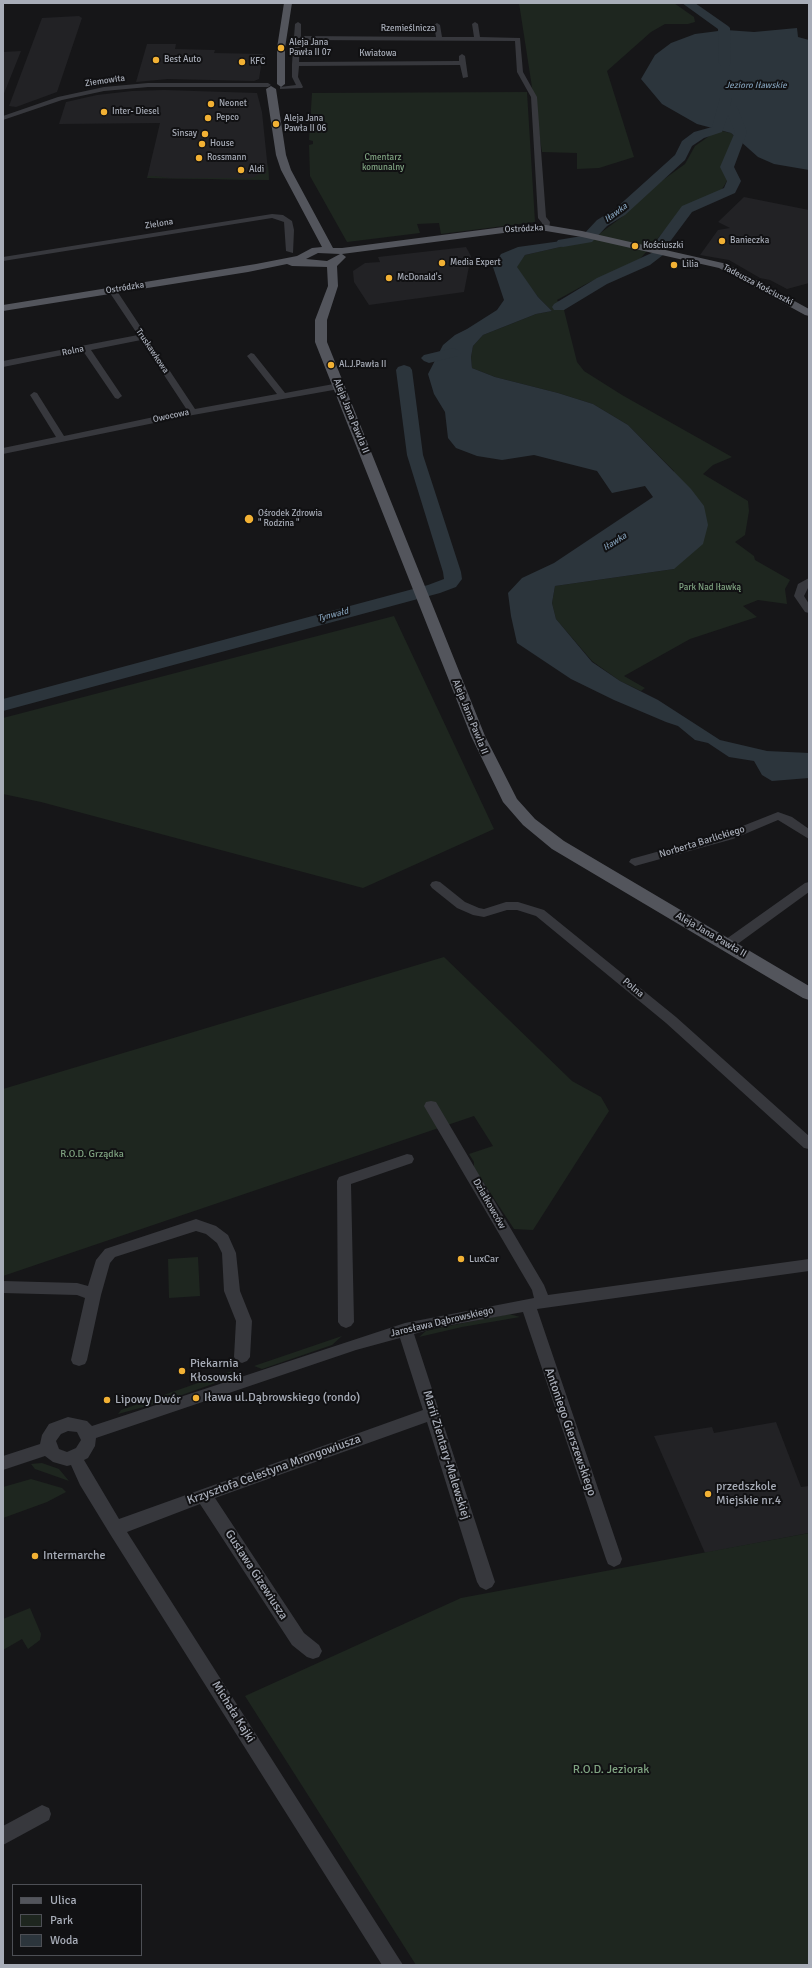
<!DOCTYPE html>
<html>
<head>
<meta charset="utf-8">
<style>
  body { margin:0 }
  #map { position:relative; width:812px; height:1968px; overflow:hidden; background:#161618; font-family:Signika,sans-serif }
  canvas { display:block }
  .frame { position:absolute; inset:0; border:4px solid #a8adb8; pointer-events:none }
  .legend { position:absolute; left:12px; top:1884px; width:130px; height:72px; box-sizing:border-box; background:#111113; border:1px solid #4d4f55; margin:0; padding:5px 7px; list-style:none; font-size:12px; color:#a8adb8 }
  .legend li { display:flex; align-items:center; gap:8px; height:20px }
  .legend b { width:20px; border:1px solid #4d4f55 }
</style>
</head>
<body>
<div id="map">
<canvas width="812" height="1968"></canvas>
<div class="frame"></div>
<ul class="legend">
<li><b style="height:5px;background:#53555c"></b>Ulica</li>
<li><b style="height:11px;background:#1e261f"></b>Park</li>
<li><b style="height:11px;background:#2c353c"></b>Woda</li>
</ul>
</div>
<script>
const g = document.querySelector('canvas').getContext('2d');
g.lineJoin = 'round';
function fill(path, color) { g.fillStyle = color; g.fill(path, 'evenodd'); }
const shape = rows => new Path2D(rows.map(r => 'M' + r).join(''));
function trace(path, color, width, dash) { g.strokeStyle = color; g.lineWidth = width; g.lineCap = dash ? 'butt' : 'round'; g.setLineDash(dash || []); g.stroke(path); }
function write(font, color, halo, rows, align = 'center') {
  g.font = font + ' Signika,sans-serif'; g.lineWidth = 4; g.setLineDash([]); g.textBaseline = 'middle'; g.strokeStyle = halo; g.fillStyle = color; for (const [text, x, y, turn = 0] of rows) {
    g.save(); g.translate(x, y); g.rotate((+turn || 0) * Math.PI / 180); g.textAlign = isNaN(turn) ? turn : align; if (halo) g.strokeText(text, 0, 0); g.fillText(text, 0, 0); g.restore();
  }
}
const built = shape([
  [79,16,82,18,57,92,16,107,9,106,42,18],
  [147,44,176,44,175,49,215,50,214,53,263,54,259,79,254,81,168,79,136,82],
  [21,51,3,96,3,52],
  [164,90,257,93,262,112,269,180,147,178,160,123,59,124,66,102,97,95,132,91],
  [744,197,809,210,809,283,787,289,770,280,760,278,729,260,700,255,718,230,730,228,718,222],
  [466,247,471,256,464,292,369,305,354,282,353,271,365,263,380,262,378,257],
  [776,1422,801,1487,809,1486,809,1533,705,1553,654,1436,712,1427,714,1433]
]);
const green = shape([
  [519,3,674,3,694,17,695,22,688,24,665,24,651,32,607,71,634,157,599,168,577,169,577,153,542,152],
  [527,92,535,222,441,234,439,223,417,224,420,233,347,242,310,176,309,145,313,144,313,141,309,140,312,93],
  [722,131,731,133,736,138,729,152,724,169,728,179,721,191,683,209,640,259,586,284,557,300,564,310,577,362,584,371,622,395,732,457,713,465,703,474,748,501,749,511,745,535,735,542,754,556,755,560,790,580,785,589,787,604,758,600,743,606,757,617,690,639,624,676,645,688,641,691,620,681,592,661,556,619,552,603,555,586,674,569,674,471,628,425,593,404,558,393,495,377,472,368,471,357,473,346,483,335,536,314,552,311,538,297,516,267,525,255,591,240,622,217,645,193,685,164,695,146,715,132],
  [268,163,269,180,147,178,148,176,155,176,169,178,252,178,260,174,266,174],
  [394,616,494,829,363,888,41,802,3,794,3,718],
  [444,957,572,1081,601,1097,609,1111,533,1230,514,1229,474,1168,474,1162,469,1154,493,1146,474,1116,3,1276,3,1089],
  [198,1257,200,1296,169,1298,168,1259],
  [509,1314,520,1317,462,1327,419,1337,426,1331,439,1328],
  [342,1336,332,1345,262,1369,254,1366],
  [232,1371,229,1376,221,1381,165,1401,118,1414,121,1410],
  [42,1463,59,1469,69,1481,35,1469,31,1464],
  [31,1479,62,1488,66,1492,47,1502,3,1518,3,1487],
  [809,1533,809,1965,416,1965,245,1696,461,1598],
  [30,1608,41,1634,40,1640,28,1649,22,1639,3,1650,3,1619]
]);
const water = shape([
  [797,28,798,37,809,40,809,170,774,164,758,157,731,133,697,124,662,104,641,79,655,55,671,43,695,34,726,30,754,32],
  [583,238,591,240,525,255,517,267,538,297,552,311,536,314,483,335,473,346,471,357,472,368,495,377,558,393,593,404,628,425,691,489,704,506,708,525,703,544,674,569,555,586,552,603,556,619,592,662,620,681,658,700,720,740,767,751,809,753,809,778,772,781,762,775,754,761,729,757,708,743,695,740,678,726,666,722,614,700,571,679,517,643,511,616,508,593,522,578,554,563,653,497,645,486,612,493,597,471,534,455,502,460,477,456,456,448,448,438,445,412,434,394,428,374,443,345,455,335,467,329,497,310,504,300,493,267,501,254,518,247]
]);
const river = shape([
  [682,3,695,3,728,26,730,28,731,63,729,66,721,66,719,63,718,29,682,3],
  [726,94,732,98,730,106,736,106,738,109,747,132,734,167,741,181,735,193,692,212,669,243,659,243,657,240,682,206,724,188,727,181,720,167,735,132,728,115,722,132,704,138,692,146,685,160,625,215,607,226,592,242,563,247,558,246,556,243,558,240,582,236,597,220,615,209,675,155,682,141,694,132,712,127,720,98,726,94],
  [656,251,661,252,663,255,650,265,607,284,564,310,554,310,552,307,554,304,597,278,656,251],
  [453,348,458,350,461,353,458,356,429,363,424,361,421,358,424,355,453,348],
  [404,365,410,367,412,370,423,455,461,572,462,579,456,587,440,593,3,711,3,699,428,585,444,579,443,572,407,455,396,370,398,367,404,365]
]);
const minor = shape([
  [298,22,301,24,301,36,436,37,434,25,437,23,440,25,442,37,474,37,472,24,475,22,478,24,480,37,520,38,523,72,537,97,546,217,550,222,549,230,543,230,542,223,538,218,531,97,517,72,515,41,300,40,299,62,459,61,459,56,462,54,465,56,468,77,463,78,460,65,299,66,298,77,303,87,302,88,280,89,280,87,296,85,292,77,292,64,295,24,298,22],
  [148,83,268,83,271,85,268,87,148,87,104,91,62,100,3,120,3,116,58,97,104,87,148,83],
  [272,214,283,215,292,221,294,230,293,253,286,251,284,222,272,218,3,261,3,257,272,214],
  [109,288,115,288,195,409,277,394,247,356,251,353,254,354,285,393,339,383,343,386,339,389,193,415,3,454,3,448,56,437,30,395,34,392,37,393,64,436,187,410,141,340,91,350,122,396,118,399,115,398,83,351,3,367,3,361,138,335,108,290,109,288],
  [809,578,809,586,804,596,809,604,809,613,805,612,794,596,798,584,809,578],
  [778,812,792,817,809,829,809,839,778,820,733,839,635,866,629,862,631,859,725,833,778,812],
  [436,881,440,882,465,902,479,908,484,909,506,902,518,902,544,910,676,1017,809,1136,809,1149,804,1148,666,1023,536,916,517,910,507,910,484,917,473,915,457,908,432,888,430,885,432,882,436,881],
  [809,882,809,892,732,948,722,948,721,945,722,942,805,883,809,882],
  [431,1101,436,1102,544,1285,548,1295,809,1259,809,1271,537,1309,622,1559,620,1564,614,1567,608,1564,606,1559,523,1312,435,1328,414,1334,495,1582,492,1587,486,1590,480,1587,477,1582,427,1422,215,1498,304,1633,319,1645,322,1651,319,1657,313,1659,307,1657,292,1645,200,1504,127,1532,403,1965,382,1965,110,1534,80,1485,71,1465,67,1466,53,1462,45,1456,3,1470,3,1456,40,1444,42,1435,49,1424,68,1417,87,1421,92,1426,405,1323,534,1298,532,1290,424,1106,426,1102,431,1101],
  [400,1338,423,1410,119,1519,84,1460,88,1458,95,1446,96,1438,356,1350,400,1338],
  [68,1431,77,1432,81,1440,76,1448,67,1452,59,1449,56,1441,61,1434,68,1431],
  [407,1154,412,1155,414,1159,412,1163,351,1184,354,1322,351,1326,346,1328,341,1326,338,1322,337,1181,339,1177,407,1154],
  [196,1219,216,1226,228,1235,236,1253,240,1291,252,1321,250,1357,247,1361,242,1363,237,1361,234,1357,236,1321,224,1291,222,1253,217,1243,206,1234,196,1231,115,1257,110,1263,101,1295,87,1360,85,1364,79,1366,73,1364,71,1360,85,1298,77,1295,3,1293,3,1281,77,1283,88,1286,96,1260,105,1249,196,1219],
  [42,1805,49,1808,51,1814,49,1820,3,1845,3,1826,42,1805]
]);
const major = shape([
  [284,3,292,3,285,48,285,84,281,87,277,84,277,48,284,3],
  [271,86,276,89,286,155,291,170,333,248,342,248,511,226,546,225,582,231,727,264,809,309,809,316,805,315,719,268,582,237,546,231,511,232,342,254,346,257,337,266,338,286,327,320,327,342,485,736,517,799,535,819,564,841,809,986,809,1000,803,998,552,849,523,825,503,802,471,736,315,342,315,320,328,286,327,267,292,266,287,264,248,272,3,311,3,305,256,264,297,256,312,248,322,247,281,170,276,155,266,89,271,86],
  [318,253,340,254,327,261,306,259,318,253]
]);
const markers = [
  [281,48,4,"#f2b134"],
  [156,60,4,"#f2b134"],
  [242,62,4,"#f2b134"],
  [211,104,4,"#f2b134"],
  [104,112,4,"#f2b134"],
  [208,118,4,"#f2b134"],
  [276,124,4,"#f2b134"],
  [205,134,4,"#f2b134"],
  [202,144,4,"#f2b134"],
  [199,158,4,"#f2b134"],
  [241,170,4,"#f2b134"],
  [722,241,4,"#f2b134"],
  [635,246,4,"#f2b134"],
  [442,263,4,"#f2b134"],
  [674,265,4,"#f2b134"],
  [389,278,4,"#f2b134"],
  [331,365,4,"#f2b134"],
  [249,519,5,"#f2b134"],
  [461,1259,4,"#f2b134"],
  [182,1371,4,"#f2b134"],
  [196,1398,4,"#f2b134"],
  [107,1400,4,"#f2b134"],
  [708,1494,4,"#f2b134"],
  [35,1556,4,"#f2b134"]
];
const farStreetnames = [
  ["Rzemieślnicza",408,29],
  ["Kwiatowa",378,54],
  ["Ziemowita",105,81,-8],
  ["Zielona",159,224,-9],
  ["Ostródzka",524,229,-3],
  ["Tadeusza Kościuszki",758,285,28],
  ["Ostródzka",125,288,-9],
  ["Rolna",73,351,-11],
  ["Truskawkowa",152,351,56],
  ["Owocowa",171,416,-12]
];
const farPoinames = [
  ["Aleja Jana",289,43],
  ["Pawła II 07",289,53],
  ["Best Auto",164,60],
  ["KFC",250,62],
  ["Neonet",219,104],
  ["Inter- Diesel",112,112],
  ["Pepco",216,118],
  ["Aleja Jana",284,119],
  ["Pawła II 06",284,129],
  ["Sinsay",197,134,"right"],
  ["House",210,144],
  ["Rossmann",207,158],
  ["Aldi",249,170],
  ["Banieczka",730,241],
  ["Kościuszki",643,246],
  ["Media Expert",450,263],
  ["Lilia",682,265],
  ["McDonald's",397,278],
  ["Al.J.Pawła II",339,365],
  ["Ośrodek Zdrowia",258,514],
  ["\" Rodzina \"",258,524]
];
const farWaternames = [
  ["Jezioro Iławskie",756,86],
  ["Iławka",616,213,-36],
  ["Iławka",615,542,-32],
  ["Tynwałd",333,615,-15]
];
const farParknames = [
  ["Cmentarz",383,158],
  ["komunalny",383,168],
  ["Park Nad Iławką",710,588]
];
const streetNames = [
  ["Aleja Jana Pawła II",351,416,68],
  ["Aleja Jana Pawła II",470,717,68],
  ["Norberta Barlickiego",702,842,-17],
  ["Aleja Jana Pawła II",711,935,30],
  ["Polna",633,988,40],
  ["Działkowców",489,1204,60],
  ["Jarosława Dąbrowskiego",442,1322,-13]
];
const parkNames = [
  ["R.O.D. Grządka",92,1154]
];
const poiNames = [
  ["LuxCar",469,1259]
];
const nearPoinames = [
  ["Piekarnia",190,1364],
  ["Kłosowski",190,1378],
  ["Iława ul.Dąbrowskiego (rondo)",204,1398],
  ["Lipowy Dwór",115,1400],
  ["przedszkole",716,1487],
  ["Miejskie nr.4",716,1501],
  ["Intermarche",43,1556]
];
const nearStreetnames = [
  ["Antoniego Gierszewskiego",570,1432,71],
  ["Marii Zientary-Malewskiej",446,1455,73],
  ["Krzysztofa Celestyna Mrongowiusza",274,1470,-20],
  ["Gustawa Gizewiusza",256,1575,57],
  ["Michała Kajki",233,1712,58]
];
const nearParknames = [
  ["R.O.D. Jeziorak",611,1770]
];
fill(built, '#222225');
fill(green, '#1e261f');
fill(water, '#2c353c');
fill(river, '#2c353c');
fill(minor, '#37383d');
fill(major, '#53555c');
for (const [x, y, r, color] of markers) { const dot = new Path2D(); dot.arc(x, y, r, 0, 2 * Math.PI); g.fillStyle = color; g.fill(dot); trace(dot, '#111113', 1.5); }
write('9px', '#a8adb8', '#111113', farStreetnames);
write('9px', '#a8adb8', '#111113', farPoinames, 'left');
write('italic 9px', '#7f9bb3', '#111113', farWaternames);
write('9px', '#7fa381', '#111113', farParknames);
write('10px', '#a8adb8', '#111113', streetNames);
write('10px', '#7fa381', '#111113', parkNames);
write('10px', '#a8adb8', '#111113', poiNames, 'left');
write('12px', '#a8adb8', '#111113', nearPoinames, 'left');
write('12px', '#a8adb8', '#111113', nearStreetnames);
write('12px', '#7fa381', '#111113', nearParknames);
</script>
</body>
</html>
